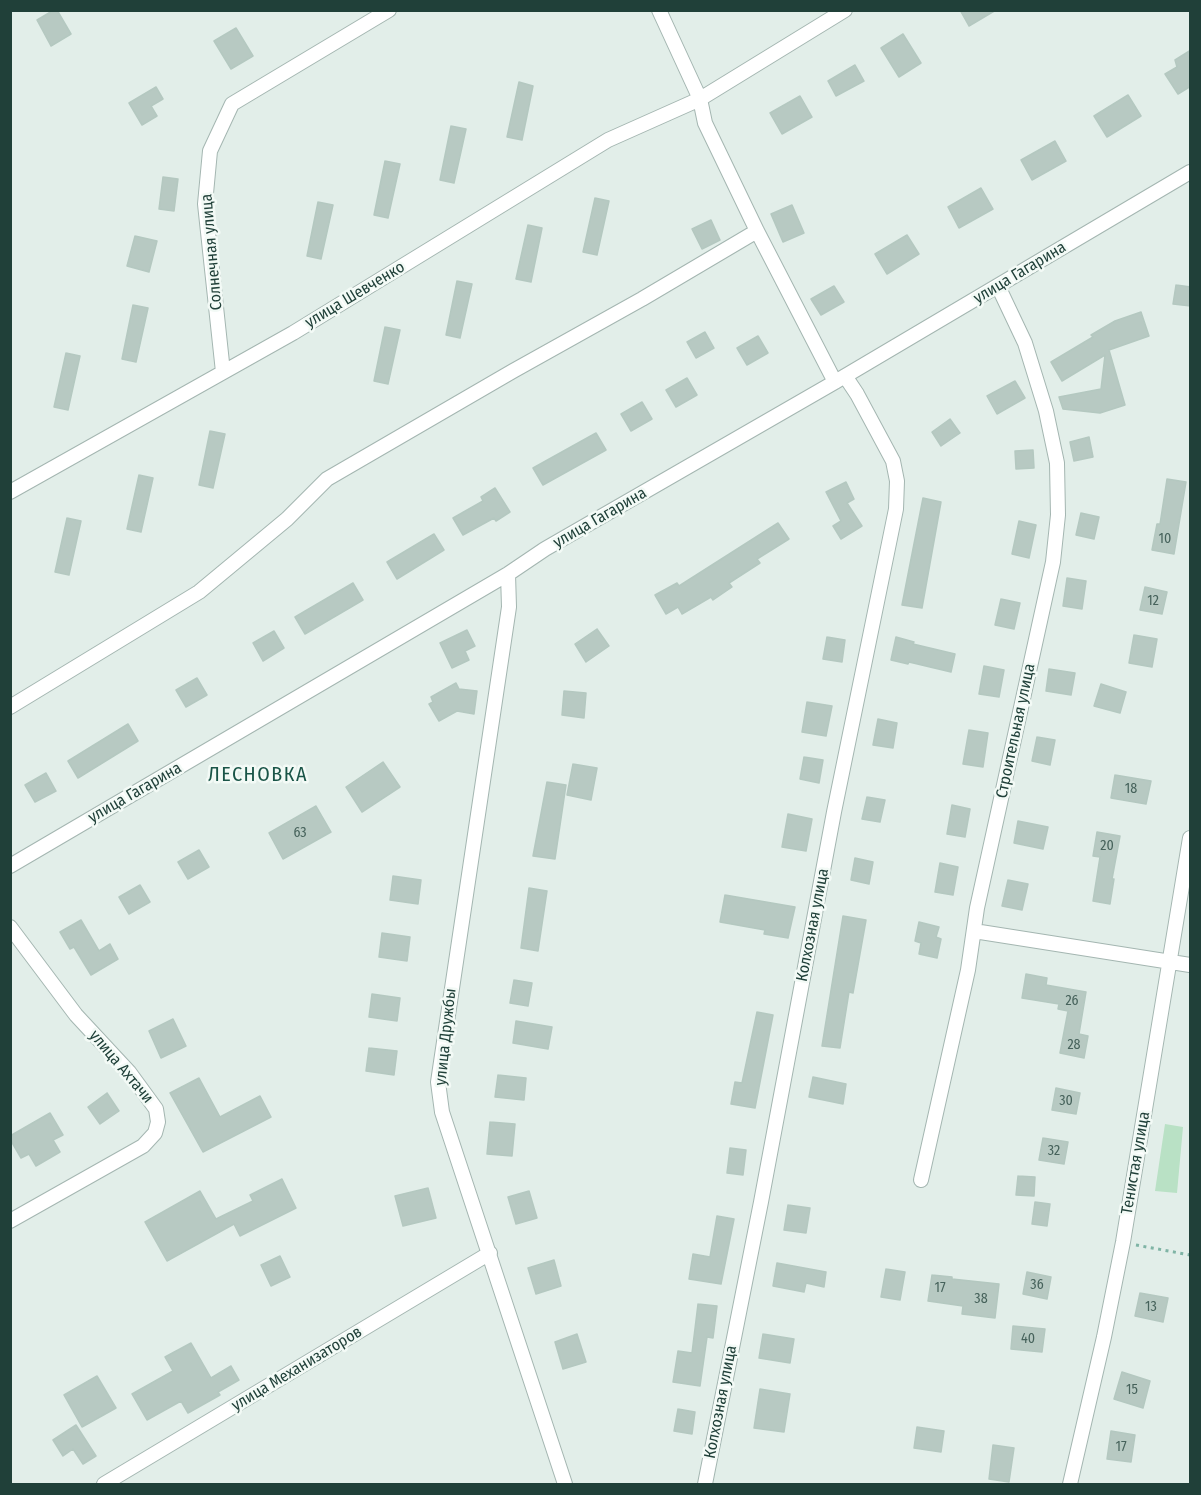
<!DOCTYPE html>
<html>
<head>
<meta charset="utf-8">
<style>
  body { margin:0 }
  #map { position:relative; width:1201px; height:1495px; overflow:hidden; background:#e2eee9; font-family:"Fira Sans Condensed",sans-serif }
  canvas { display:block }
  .frame { position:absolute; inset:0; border:12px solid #204039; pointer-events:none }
</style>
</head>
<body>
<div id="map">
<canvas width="1201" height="1495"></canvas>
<div class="frame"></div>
</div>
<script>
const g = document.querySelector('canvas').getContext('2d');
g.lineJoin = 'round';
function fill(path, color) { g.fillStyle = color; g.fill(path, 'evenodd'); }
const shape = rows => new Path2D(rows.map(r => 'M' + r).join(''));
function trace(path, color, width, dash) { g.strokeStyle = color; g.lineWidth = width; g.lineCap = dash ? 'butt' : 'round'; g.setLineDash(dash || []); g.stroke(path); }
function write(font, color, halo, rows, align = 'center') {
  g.font = font + ' "Fira Sans Condensed",sans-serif'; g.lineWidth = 5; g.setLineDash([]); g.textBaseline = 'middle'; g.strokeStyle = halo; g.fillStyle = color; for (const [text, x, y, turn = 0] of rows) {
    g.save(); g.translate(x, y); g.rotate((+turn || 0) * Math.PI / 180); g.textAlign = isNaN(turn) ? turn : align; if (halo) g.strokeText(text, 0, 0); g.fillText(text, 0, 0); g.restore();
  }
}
const green = shape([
  [1165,1124,1183,1127,1177,1193,1155,1191]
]);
const building = shape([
  [54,10,57,10,71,34,51,46,37,20,54,10],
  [960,10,996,10,969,26,960,10],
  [236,28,253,56,231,69,214,41,236,28],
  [903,34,921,63,899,77,881,48,903,34],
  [1191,50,1191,86,1178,94,1165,74,1177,67,1175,60,1191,50],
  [855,65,864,81,836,96,828,81,855,65],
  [519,82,533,86,522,140,507,137,519,82],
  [156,87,163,99,151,106,157,116,142,125,129,103,156,87],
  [1128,95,1141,116,1107,137,1094,116,1128,95],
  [800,96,812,117,782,134,770,113,800,96],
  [451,126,466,129,454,183,440,180,451,126],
  [1055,141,1066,161,1032,180,1021,160,1055,141],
  [385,161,400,164,388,218,374,215,385,161],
  [163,177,178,179,174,211,159,209,163,177],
  [981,188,993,209,959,228,948,207,981,188],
  [595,198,609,201,597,255,583,252,595,198],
  [318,202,333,205,321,259,307,256,318,202],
  [792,205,804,233,783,242,771,214,792,205],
  [711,220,720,240,702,249,692,229,711,220],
  [528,225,542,228,531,282,516,279,528,225],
  [907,235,919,254,887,274,875,254,907,235],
  [135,236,157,241,149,272,127,266,135,236],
  [457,281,472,284,460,338,446,335,457,281],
  [1176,285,1191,287,1191,306,1173,304,1176,285],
  [834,286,844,302,821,315,811,299,834,286],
  [133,305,148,308,136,362,122,359,133,305],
  [1141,312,1149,336,1109,350,1125,405,1100,413,1063,409,1059,397,1101,389,1105,355,1062,381,1051,362,1093,337,1091,335,1115,321,1141,312],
  [385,327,400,330,388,384,374,381,385,327],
  [705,332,714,348,696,358,687,342,705,332],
  [758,336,768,353,747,365,737,348,758,336],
  [66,353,80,356,68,410,54,407,66,353],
  [687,378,697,395,676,407,666,390,687,378],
  [1015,381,1025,398,997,414,987,396,1015,381],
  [642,402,652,419,631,431,621,414,642,402],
  [950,419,960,433,941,446,932,432,950,419],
  [210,431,225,434,213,488,199,485,210,431],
  [596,433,606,450,543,485,533,468,596,433],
  [1089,437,1093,457,1074,461,1070,442,1089,437],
  [1033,450,1034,468,1016,469,1015,451,1033,450],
  [139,475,153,478,141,532,127,529,139,475],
  [1167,479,1186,482,1174,554,1152,550,1157,524,1160,524,1167,479],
  [846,482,854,499,847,503,862,526,841,539,833,526,841,521,826,492,846,482],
  [495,488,510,512,496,521,494,518,463,535,453,518,483,501,481,497,495,488],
  [923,498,941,502,922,608,902,605,923,498],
  [1081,513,1099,517,1094,539,1076,535,1081,513],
  [67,518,81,521,69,575,55,572,67,518],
  [1019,521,1036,525,1029,558,1012,554,1019,521],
  [778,523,789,539,757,559,760,563,729,583,732,587,713,600,711,597,682,614,678,607,666,614,655,595,677,583,679,586,778,523],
  [434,534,444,550,397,579,387,562,434,534],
  [1067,578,1086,581,1082,609,1063,606,1067,578],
  [353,583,363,600,305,634,295,617,353,583],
  [1145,587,1167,592,1162,614,1140,610,1145,587],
  [1001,599,1020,603,1014,629,995,625,1001,599],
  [597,629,609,646,586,662,575,644,597,629],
  [467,630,475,646,465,651,469,660,452,668,440,643,467,630],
  [274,631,284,648,263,661,253,643,274,631],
  [1134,635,1157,639,1152,667,1129,663,1134,635],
  [827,637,845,640,842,662,823,659,827,637],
  [896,637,914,642,913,644,955,654,951,672,909,662,908,664,891,660,896,637],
  [984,666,1004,670,999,697,979,694,984,666],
  [1049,669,1075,673,1071,695,1046,691,1049,669],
  [197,678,207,695,186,707,176,690,197,678],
  [456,683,459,689,477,691,474,714,457,711,439,721,429,704,433,702,431,697,456,683],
  [1101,684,1126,692,1120,713,1094,706,1101,684],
  [564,691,586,693,584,718,562,715,564,691],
  [807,702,832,706,826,736,802,732,807,702],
  [878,719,897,723,893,748,873,745,878,719],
  [128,724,138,741,78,778,68,761,128,724],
  [969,730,988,733,983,767,963,764,969,730],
  [1037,737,1055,740,1050,765,1032,761,1037,737],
  [804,757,823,760,819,783,800,779,804,757],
  [383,762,400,787,362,812,346,787,383,762],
  [573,764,597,768,591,800,567,795,573,764],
  [46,773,56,791,35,802,25,785,46,773],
  [1115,775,1151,781,1146,804,1111,798,1115,775],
  [547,782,566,785,555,859,533,856,547,782],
  [867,797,885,800,880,822,862,819,867,797],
  [952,805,970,809,965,837,947,834,952,805],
  [316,806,331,832,283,859,269,833,316,806],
  [788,814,812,819,806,851,782,847,788,814],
  [1018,821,1048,827,1043,849,1014,843,1018,821],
  [1097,832,1120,836,1112,879,1114,879,1110,904,1093,901,1100,857,1093,856,1097,832],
  [199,850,209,867,188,879,178,862,199,850],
  [855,858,873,862,869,884,851,880,855,858],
  [940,863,958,867,953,895,935,892,940,863],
  [393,876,421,880,418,904,390,900,393,876],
  [1008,880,1028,884,1022,910,1002,906,1008,880],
  [140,885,150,902,129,914,119,897,140,885],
  [529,888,547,891,538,951,521,948,529,888],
  [725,895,795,907,788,938,764,934,765,930,720,922,725,895],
  [843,916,866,920,853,993,849,992,840,1048,822,1046,843,916],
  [81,920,99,951,110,944,118,959,91,975,74,947,70,949,60,932,81,920],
  [919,922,939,927,936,937,941,939,937,958,919,954,921,943,915,941,919,922],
  [382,933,410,937,407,961,379,957,382,933],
  [1026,974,1047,978,1046,985,1086,992,1079,1034,1088,1036,1084,1058,1060,1053,1068,1011,1058,1009,1059,1004,1022,998,1026,974],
  [514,980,532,983,528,1006,510,1003,514,980],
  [372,994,400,998,397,1021,369,1017,372,994],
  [757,1012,773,1015,755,1108,731,1104,735,1082,742,1083,757,1012],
  [173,1019,186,1046,161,1058,149,1031,173,1019],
  [516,1021,552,1027,548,1049,513,1043,516,1021],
  [369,1048,397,1051,394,1075,366,1071,369,1048],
  [498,1075,526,1078,524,1100,495,1097,498,1075],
  [813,1077,846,1084,843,1104,809,1097,813,1077],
  [199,1078,220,1117,260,1096,271,1117,203,1152,170,1093,199,1078],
  [1056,1088,1080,1093,1076,1114,1052,1110,1056,1088],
  [107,1093,119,1111,100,1124,88,1107,107,1093],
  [50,1113,63,1135,53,1140,60,1152,36,1166,29,1154,21,1158,10,1139,10,1136,50,1113],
  [490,1122,515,1124,512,1156,487,1154,490,1122],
  [1043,1138,1068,1142,1064,1164,1039,1160,1043,1138],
  [730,1148,746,1150,743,1175,727,1173,730,1148],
  [1018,1176,1035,1177,1034,1196,1016,1195,1018,1176],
  [282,1179,296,1208,240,1236,234,1224,167,1261,145,1222,200,1191,216,1219,253,1201,250,1195,282,1179],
  [428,1188,436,1218,403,1226,395,1196,428,1188],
  [529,1191,537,1218,516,1224,508,1197,529,1191],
  [1035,1202,1050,1204,1047,1226,1032,1224,1035,1202],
  [788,1205,810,1208,806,1233,784,1230,788,1205],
  [717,1216,734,1219,721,1284,689,1279,693,1254,710,1257,717,1216],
  [280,1256,290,1277,271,1286,261,1265,280,1256],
  [554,1260,561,1286,536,1294,528,1268,554,1260],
  [777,1263,826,1272,824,1287,806,1283,804,1292,773,1286,777,1263],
  [886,1269,905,1272,900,1300,881,1297,886,1269],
  [1027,1272,1051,1277,1047,1299,1023,1294,1027,1272],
  [932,1275,952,1277,952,1279,999,1284,995,1318,962,1314,963,1306,928,1301,932,1275],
  [1140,1293,1168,1298,1163,1322,1135,1316,1140,1293],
  [698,1304,717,1306,713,1338,707,1337,700,1386,673,1382,678,1351,692,1353,698,1304],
  [1013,1326,1045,1329,1042,1352,1011,1349,1013,1326],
  [577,1334,586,1362,563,1369,555,1342,577,1334],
  [763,1334,794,1339,790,1363,759,1358,763,1334],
  [191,1343,211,1378,231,1366,239,1380,218,1392,220,1395,188,1413,181,1401,147,1420,132,1394,173,1371,165,1357,191,1343],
  [1122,1372,1150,1381,1143,1408,1114,1399,1122,1372],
  [97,1376,116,1408,82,1427,64,1395,97,1376],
  [760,1389,790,1394,784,1432,754,1428,760,1389],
  [678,1409,695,1412,692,1434,674,1431,678,1409],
  [76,1425,96,1456,83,1464,73,1449,63,1456,53,1440,76,1425],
  [917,1427,944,1431,941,1452,914,1448,917,1427],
  [1111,1431,1135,1435,1131,1462,1107,1459,1111,1431],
  [993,1445,1014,1448,1009,1482,989,1479,993,1445]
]);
const path = shape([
  [1136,1245,1190,1255]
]);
const street = shape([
  [659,10,700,99,705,123,757,231,835,382],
  [223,372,205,204,210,151,232,104,389,10],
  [10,492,293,333,608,140,700,99,845,10],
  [508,574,509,607,438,1082,442,1112,565,1484],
  [10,707,199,592,287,519,327,479,513,371,642,299,757,231],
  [10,866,508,574,545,549,835,382,1190,172],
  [10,927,76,1015,129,1072,156,1109,158,1122,155,1133,143,1146,10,1221],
  [974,931,1190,965],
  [921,1180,968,970,977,908,1053,562,1058,515,1057,463,1046,411,1025,343,998,286],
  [104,1484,490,1253],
  [705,1484,761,1202,834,812,896,509,897,481,893,461,857,394,845,376],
  [1070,1484,1104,1337,1123,1242,1190,838]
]);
const numberNames = [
  ["10",1165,539],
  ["12",1153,601],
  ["18",1131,789],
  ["63",300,833],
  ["20",1107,846],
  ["26",1072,1001],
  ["28",1074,1045],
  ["30",1066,1101],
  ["32",1054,1151],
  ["36",1037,1285],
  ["17",940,1288],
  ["38",981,1299],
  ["13",1151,1307],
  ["40",1028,1339],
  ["15",1132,1390],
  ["17",1121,1447]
];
const streetNames = [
  ["Солнечная улица",212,252,-95],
  ["улица Гагарина",1020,273,-31],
  ["улица Шевченко",355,295,-31],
  ["улица Гагарина",600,518,-30],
  ["Строительная улица",1016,731,-78],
  ["улица Гагарина",135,793,-30],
  ["Колхозная улица",813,925,-79],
  ["улица Дружбы",446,1037,-84],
  ["улица Ахтачи",121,1067,50],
  ["Тенистая улица",1136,1163,-80],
  ["улица Механизаторов",297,1369,-31],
  ["Колхозная улица",721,1402,-79]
];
const quarterNames = [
  ["ЛЕСНОВКА",258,775]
];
fill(green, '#b9e1c5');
fill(building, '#b7c9c2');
trace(building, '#b4c8c0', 1.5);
trace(street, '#a4b6b1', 16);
trace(path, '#7fb4a5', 3, [3, 4.5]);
trace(street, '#fff', 14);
write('14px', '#46625b', null, numberNames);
write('16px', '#204039', '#f3faf6', streetNames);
g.letterSpacing = '1.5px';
write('20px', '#1a5548', '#f3faf6', quarterNames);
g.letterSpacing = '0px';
</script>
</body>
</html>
